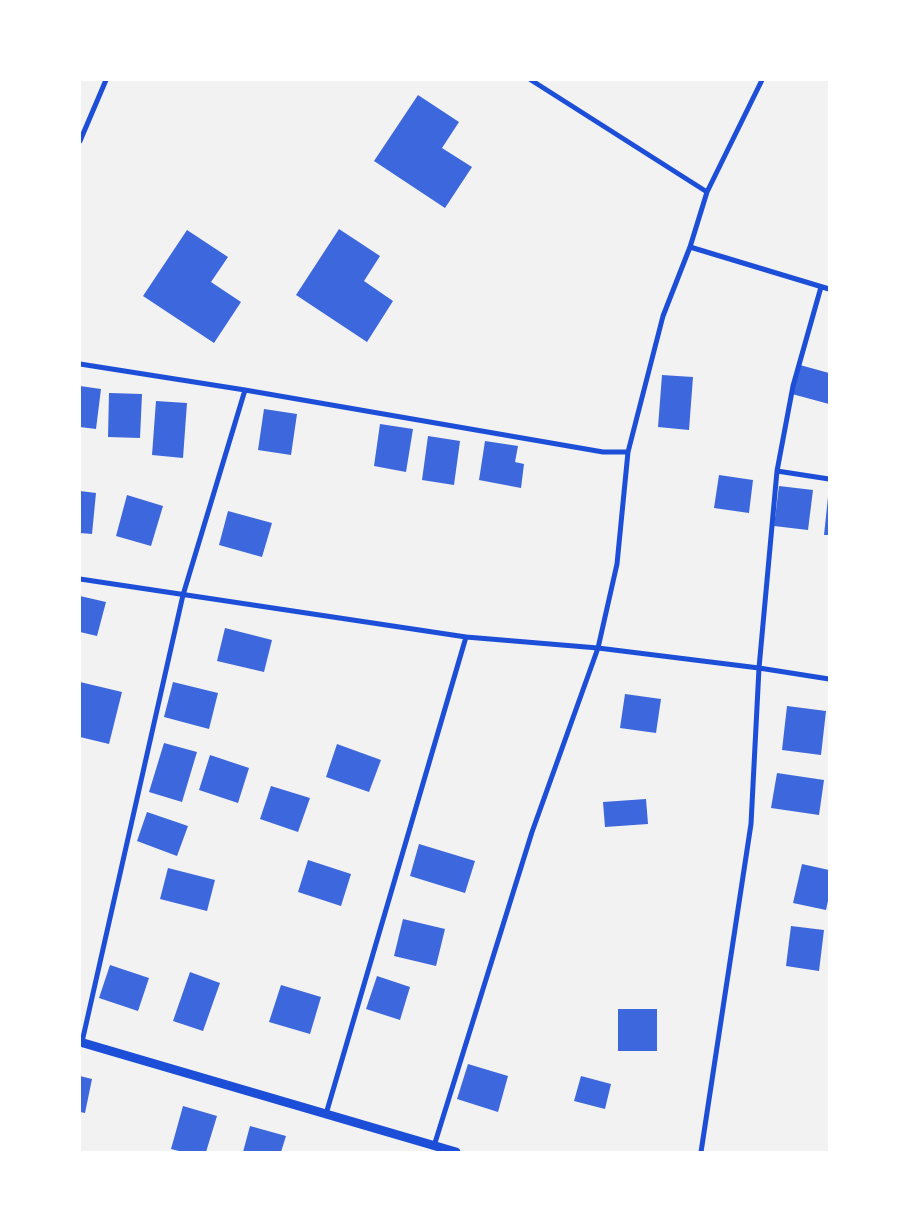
<!DOCTYPE html>
<html>
<head>
<meta charset="utf-8">
<style>
  body { margin:0 }
  #map { position:relative; width:909px; height:1232px; overflow:hidden; background:#f2f2f2; font-family:"Exo 2",sans-serif }
  canvas { display:block }
  .frame { position:absolute; inset:0; border:81px solid #fff; pointer-events:none }
</style>
</head>
<body>
<div id="map">
<canvas width="909" height="1232"></canvas>
<div class="frame"></div>
</div>
<script>
const g = document.querySelector('canvas').getContext('2d');
g.lineJoin = 'round';
function fill(path, color) { g.fillStyle = color; g.fill(path, 'evenodd'); }
const shape = rows => new Path2D(rows.map(r => 'M' + r).join(''));
function trace(path, color, width, dash) { g.strokeStyle = color; g.lineWidth = width; g.lineCap = dash ? 'butt' : 'round'; g.setLineDash(dash || []); g.stroke(path); }
const building = shape([
  [418,95,459,122,442,148,472,167,445,208,374,161],
  [339,229,380,256,364,281,393,301,367,342,296,295],
  [187,230,228,257,211,282,241,302,214,343,143,296],
  [800,365,829,373,829,404,792,394],
  [662,375,693,377,689,430,658,427],
  [80,386,101,389,96,429,80,427],
  [109,393,142,394,140,438,108,437],
  [156,401,187,403,183,458,152,455],
  [264,409,297,414,291,455,258,450],
  [380,424,413,429,406,472,374,466],
  [428,436,460,441,454,485,422,480],
  [485,441,518,446,515,462,524,464,521,488,479,480],
  [719,475,753,480,749,513,714,508],
  [779,486,813,490,808,530,774,526],
  [80,491,96,493,92,534,80,533],
  [127,495,163,506,151,546,116,536],
  [828,497,829,497,829,535,824,535],
  [228,511,272,523,262,557,219,545],
  [80,596,106,602,97,636,80,632],
  [225,628,272,640,264,672,217,661],
  [80,682,122,692,109,744,80,737],
  [173,682,218,693,209,729,164,717],
  [625,694,661,699,656,733,620,728],
  [787,706,826,711,821,755,782,750],
  [164,743,197,752,182,802,149,792],
  [337,744,381,760,369,792,326,777],
  [210,755,249,768,238,803,199,790],
  [777,773,824,780,819,815,771,808],
  [271,786,310,798,298,832,260,819],
  [646,799,648,824,605,827,603,802],
  [147,812,188,826,177,856,137,841],
  [419,844,475,861,465,893,410,876],
  [308,860,351,874,341,906,298,892],
  [802,864,829,870,829,896,826,910,793,903],
  [168,868,215,880,207,911,160,899],
  [403,919,445,929,436,966,394,956],
  [791,926,824,930,819,971,786,966],
  [110,965,149,978,138,1011,99,998],
  [190,972,220,983,203,1031,173,1021],
  [377,976,410,987,400,1020,366,1009],
  [281,985,321,997,310,1034,269,1022],
  [618,1009,657,1009,657,1051,618,1051],
  [468,1064,508,1076,498,1112,457,1099],
  [80,1076,92,1079,85,1113,80,1112],
  [581,1076,611,1084,605,1109,574,1101],
  [183,1106,217,1116,206,1152,183,1152,171,1149],
  [250,1126,286,1136,281,1152,243,1152]
]);
const minor = shape([
  [531,80,707,192],
  [80,141,106,80],
  [690,247,829,289],
  [80,364,245,390,603,452,628,452],
  [777,471,829,479],
  [80,579,466,637,598,648,759,668,829,679],
  [82,1042,183,595,245,390],
  [326,1114,466,637],
  [434,1146,532,832,598,648,617,564,628,452,663,316,690,247,707,192,762,80],
  [701,1152,751,824,759,668,777,471,793,386,821,287]
]);
const tertiary = shape([
  [80,1042,456,1152]
]);
fill(building, '#3d67dc');
trace(minor, '#1d4ed8', 5);
trace(tertiary, '#1d4ed8', 9);
</script>
</body>
</html>
